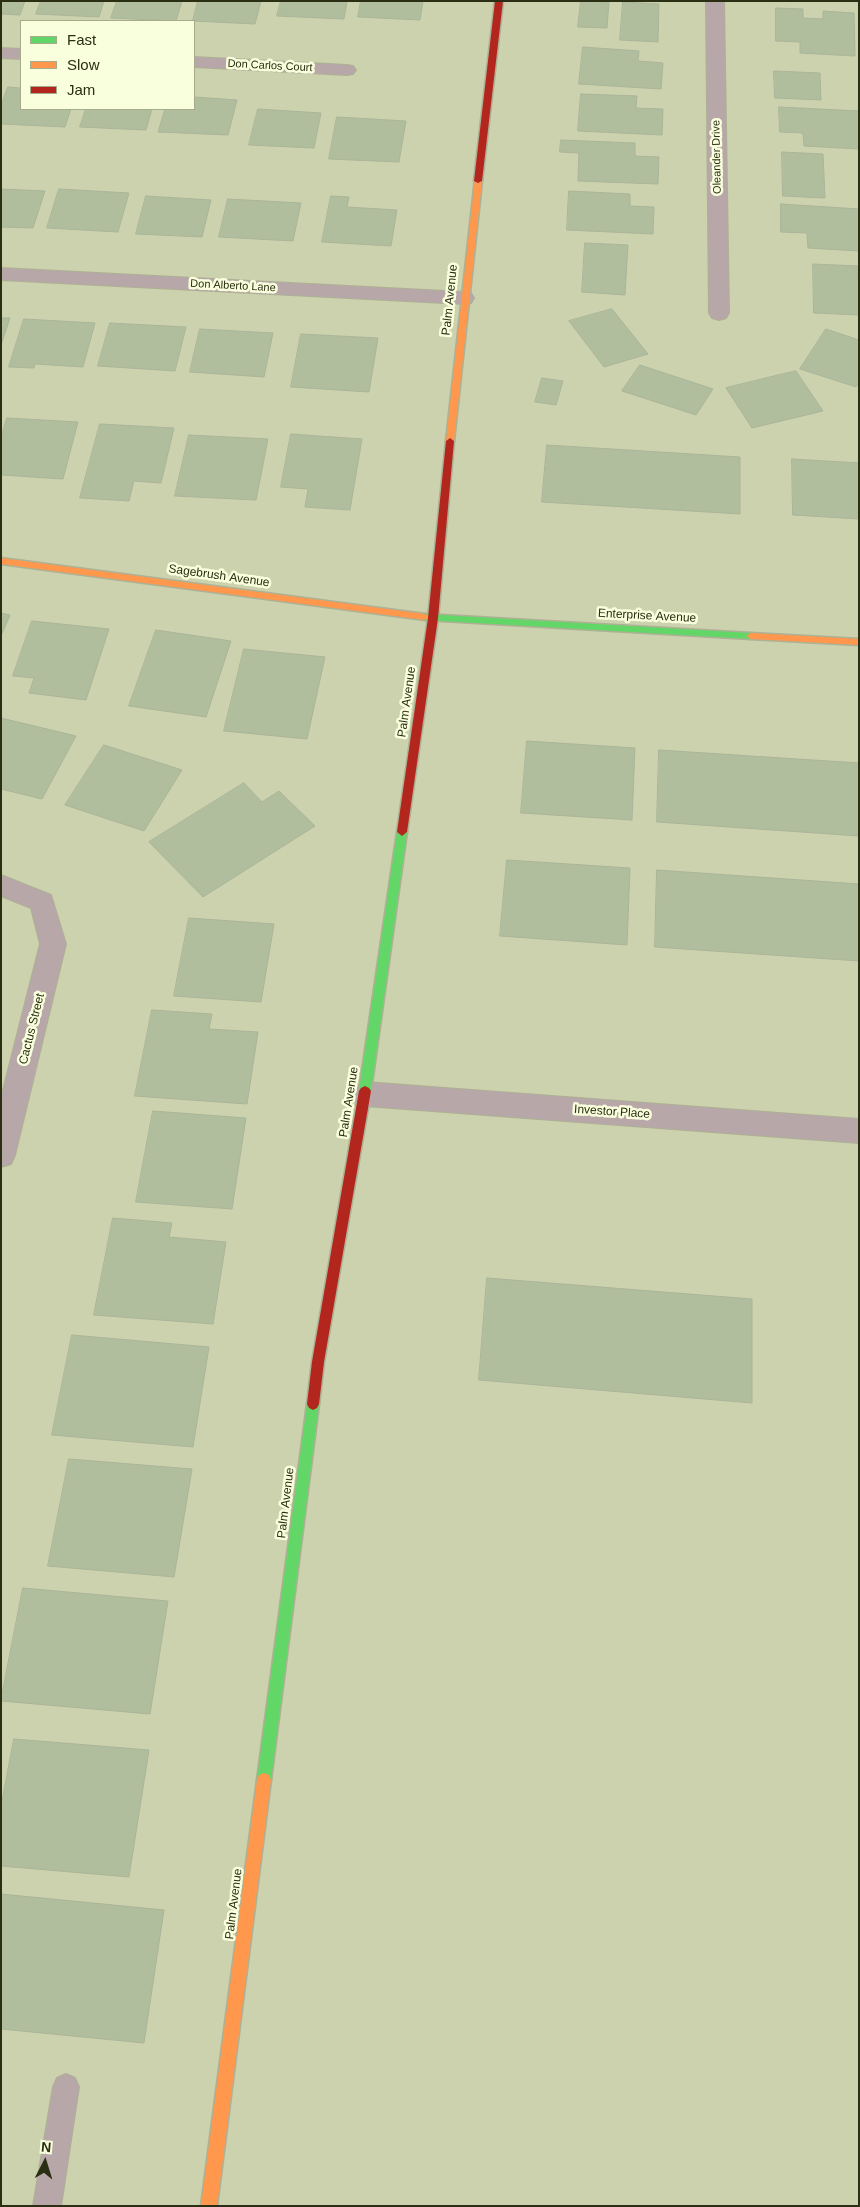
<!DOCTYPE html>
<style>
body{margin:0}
#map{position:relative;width:860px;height:2207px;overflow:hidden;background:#ccd2ad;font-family:Arial,sans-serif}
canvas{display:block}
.frame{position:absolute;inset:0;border:2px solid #2a2e13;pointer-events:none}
.legend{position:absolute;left:20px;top:20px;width:175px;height:90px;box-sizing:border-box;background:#f9ffdd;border:1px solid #a6ab8c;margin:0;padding:6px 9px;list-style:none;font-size:15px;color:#2a2e13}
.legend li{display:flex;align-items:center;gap:10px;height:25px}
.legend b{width:25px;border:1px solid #a6ab8c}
.north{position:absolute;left:20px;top:2137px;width:50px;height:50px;-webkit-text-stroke:4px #f9ffdd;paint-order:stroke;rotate:5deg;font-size:14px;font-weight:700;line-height:20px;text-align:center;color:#2a2e13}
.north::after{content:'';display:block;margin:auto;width:18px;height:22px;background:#2a2e13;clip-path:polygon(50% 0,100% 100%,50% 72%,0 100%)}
</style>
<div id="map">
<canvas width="860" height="2207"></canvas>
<div class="frame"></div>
<ul class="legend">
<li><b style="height:6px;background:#63d668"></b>Fast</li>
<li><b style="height:6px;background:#ff974d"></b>Slow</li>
<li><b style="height:6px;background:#b3261e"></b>Jam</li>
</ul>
<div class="north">N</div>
</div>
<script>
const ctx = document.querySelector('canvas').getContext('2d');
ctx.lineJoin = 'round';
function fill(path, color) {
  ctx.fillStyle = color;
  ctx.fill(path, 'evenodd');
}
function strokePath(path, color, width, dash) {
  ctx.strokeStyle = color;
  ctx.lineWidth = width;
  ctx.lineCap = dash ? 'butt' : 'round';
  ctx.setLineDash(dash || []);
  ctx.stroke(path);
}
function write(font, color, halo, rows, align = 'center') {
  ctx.font = font + ' Arial,sans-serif';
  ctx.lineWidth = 5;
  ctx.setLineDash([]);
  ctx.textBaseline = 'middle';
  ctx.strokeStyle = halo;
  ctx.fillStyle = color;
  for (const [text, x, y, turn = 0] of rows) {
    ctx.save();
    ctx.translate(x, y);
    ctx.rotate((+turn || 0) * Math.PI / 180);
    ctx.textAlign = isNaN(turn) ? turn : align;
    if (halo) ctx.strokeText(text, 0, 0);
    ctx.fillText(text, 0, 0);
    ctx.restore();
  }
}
const building = new Path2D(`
 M1,1h24l-5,14 -19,-1z
 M41,1h63l-5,16 -63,-3z
 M117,1h65l-6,20 -65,-3z
 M198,1h63l-6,23 -62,-3z
 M281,1h66l-3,18 -67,-3z
 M361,1h62l-3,19 -62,-3z
 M581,1l28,1 -2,26 -29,-1z
 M623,2l36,2 -1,38 -38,-2z
 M776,8l27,1v9l20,1v-8l31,2 1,43 -55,-3v-11l-24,-1z
 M583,47l56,4 -1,10 25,2 -2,26 -82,-5z
 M774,71l46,2 1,27 -46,-2z
 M8,87l13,1v21h50l-6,18 -64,-3v-18z
 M581,94l56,2 -1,12 27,1 -1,26 -84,-4z
 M194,97l43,3 -9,35 -70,-3 7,-23h29z
 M779,107l80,4v38l-55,-3 -1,-13 -23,-1z
 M86,109h66l-6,21 -66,-3z
 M258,109l63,4 -7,35 -65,-3z
 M337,117l69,4 -7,41 -70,-3z
 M561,140l74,3v13l24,1 -1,27 -80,-3 1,-28 -19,-1z
 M782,152l41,2 2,44 -42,-2z
 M1,189l44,2 -12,37 -32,-1z
 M59,189l70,4 -11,39 -71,-4z
 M569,191l61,3v12l24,1 -1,27 -86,-4z
 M146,196l65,4 -9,37 -66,-3z
 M331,196l18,1 -2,10 50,3 -6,36 -69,-4z
 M228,199l73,4 -8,38 -74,-4z
 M781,204l78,5v42l-51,-3 -1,-15 -26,-1z
 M585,243l43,2 -3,50 -43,-3z
 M813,264l45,2 1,49 -45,-2z
 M612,309l36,45 -44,13 -35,-46z
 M1,318h9l-9,27z
 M24,319l71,4 -12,44 -48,-3 -1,4 -25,-1z
 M110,323l76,4 -11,44 -77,-5z
 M200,329l73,4 -9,44 -74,-5z
 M826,329l33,11v42l-3,5 -56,-18z
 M301,334l77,4 -9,54 -78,-5z
 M640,365l73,24 -17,26 -74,-24z
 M796,371l27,40 -71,17 -26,-40z
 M542,378l21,3 -7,24 -21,-3z
 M7,418l71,4 -15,57 -62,-4v-37z
 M100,424l74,4 -13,55 -27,-2 -5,20 -49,-3z
 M291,434l71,5 -12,71 -45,-3 3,-18 -27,-2z
 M189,435l79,4 -12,61 -81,-4z
 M547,445l193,12v57l-198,-12z
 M792,459l67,4v56l-66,-4z
 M1,613l9,2 -9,21z
 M32,621l77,8 -23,71 -57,-7 5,-15 -21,-2z
 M156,630l75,11 -25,76 -77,-11z
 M244,649l81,8 -18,82 -83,-8z
 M1,718l75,18 -34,63 -41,-10z
 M527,741l108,7 -3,72 -111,-7z
 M104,745l78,25 -38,61 -79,-26z
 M659,750l200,13v73l-202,-14z
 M244,783l18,19 17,-11 36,35 -112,71 -54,-55z
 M507,860l123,8 -3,77 -127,-9z
 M657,870l202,14v77l-204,-14z
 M189,918l85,6 -13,78 -87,-6z
 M152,1010l60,4 -3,15 49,3 -11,72 -112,-8z
 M153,1111l93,7 -14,91 -96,-7z
 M113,1218l59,5 -3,14 57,5 -13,82 -119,-9z
 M487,1278l265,21v104l-273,-23z
 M72,1335l137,12 -16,100 -141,-12z
 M69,1459l123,10 -18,108 -126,-11z
 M23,1588l145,13 -18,113 -149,-13z
 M14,1739l135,11 -20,127 -128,-11v-59z
 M1,1894l163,16 -20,133 -143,-14z`);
const lane = new Path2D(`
 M66,2074l9,4 4,9 -18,119h-28l20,-119 4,-9z`);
const street = new Path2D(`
 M706,1h18l5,312 -3,5 -7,2 -7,-2 -3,-5z
 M1,48l20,1v10l-20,-1z
 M194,57l153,8 6,1 3,4 -3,4 -6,1 -153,-8z
 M1,268l463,24 7,1 3,5 -3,5 -7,1 -463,-24z
 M1,875l50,20 15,49 -51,211 -4,9 -10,3v-69l39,-154 -9,-36 -30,-12z
 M365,1082l494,37v24l-494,-37 -10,-4 -4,-8 4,-8z`);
const fast = new Path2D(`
 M425,614l326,19 5,3 -5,3 -326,-19 -5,-3z
 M402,828l5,4 -36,259 -2,3h-8l-2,-3 38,-259z
 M313,1398l4,2 2,4 -48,376 -2,5 -5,2 -5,-2 -2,-5 50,-376 2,-4z`);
const slow = new Path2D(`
 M475,179l7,2 -28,260 -4,3 -4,-3z
 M1,558l424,56 5,3 -5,3 -424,-56z
 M751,633l108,6v6l-108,-6 -5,-3z
 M264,1773l5,2 2,5 -54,426h-16l56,-426 2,-5z`);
const jam = new Path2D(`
 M495,1h8l-21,180 -4,2 -4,-2z
 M450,438l4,3 -16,177 -31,214 -5,4 -5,-4 31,-214 18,-177z
 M365,1086l4,2 2,3 -47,271 -5,42 -2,4 -4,2 -4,-2 -2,-4 5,-42 47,-271 2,-3z`);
const farStreetnames = [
 ["Don Carlos Court",270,66,3],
 ["Oleander Drive",717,157,-91],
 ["Don Alberto Lane",233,286,3]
];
const streetNames = [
 ["Palm Avenue",450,300,-84],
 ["Sagebrush Avenue",219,576,8],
 ["Enterprise Avenue",647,616,3],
 ["Palm Avenue",407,702,-82],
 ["Cactus Street",32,1029,-76],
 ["Palm Avenue",349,1102,-81],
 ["Investor Place",612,1112,4],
 ["Palm Avenue",286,1503,-83],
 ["Palm Avenue",234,1904,-83]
];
fill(building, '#b1be9e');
strokePath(building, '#aab499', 1);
strokePath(lane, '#adb195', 2);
strokePath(street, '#adb195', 2);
strokePath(fast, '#adb195', 3);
strokePath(slow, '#adb195', 3);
strokePath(jam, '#adb195', 3);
fill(lane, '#b8a7a8');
fill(street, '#b8a7a8');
fill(fast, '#63d668');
fill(slow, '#ff974d');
fill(jam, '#b3261e');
write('11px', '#2a2e13', '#f9ffdd', farStreetnames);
write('12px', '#2a2e13', '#f9ffdd', streetNames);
</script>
